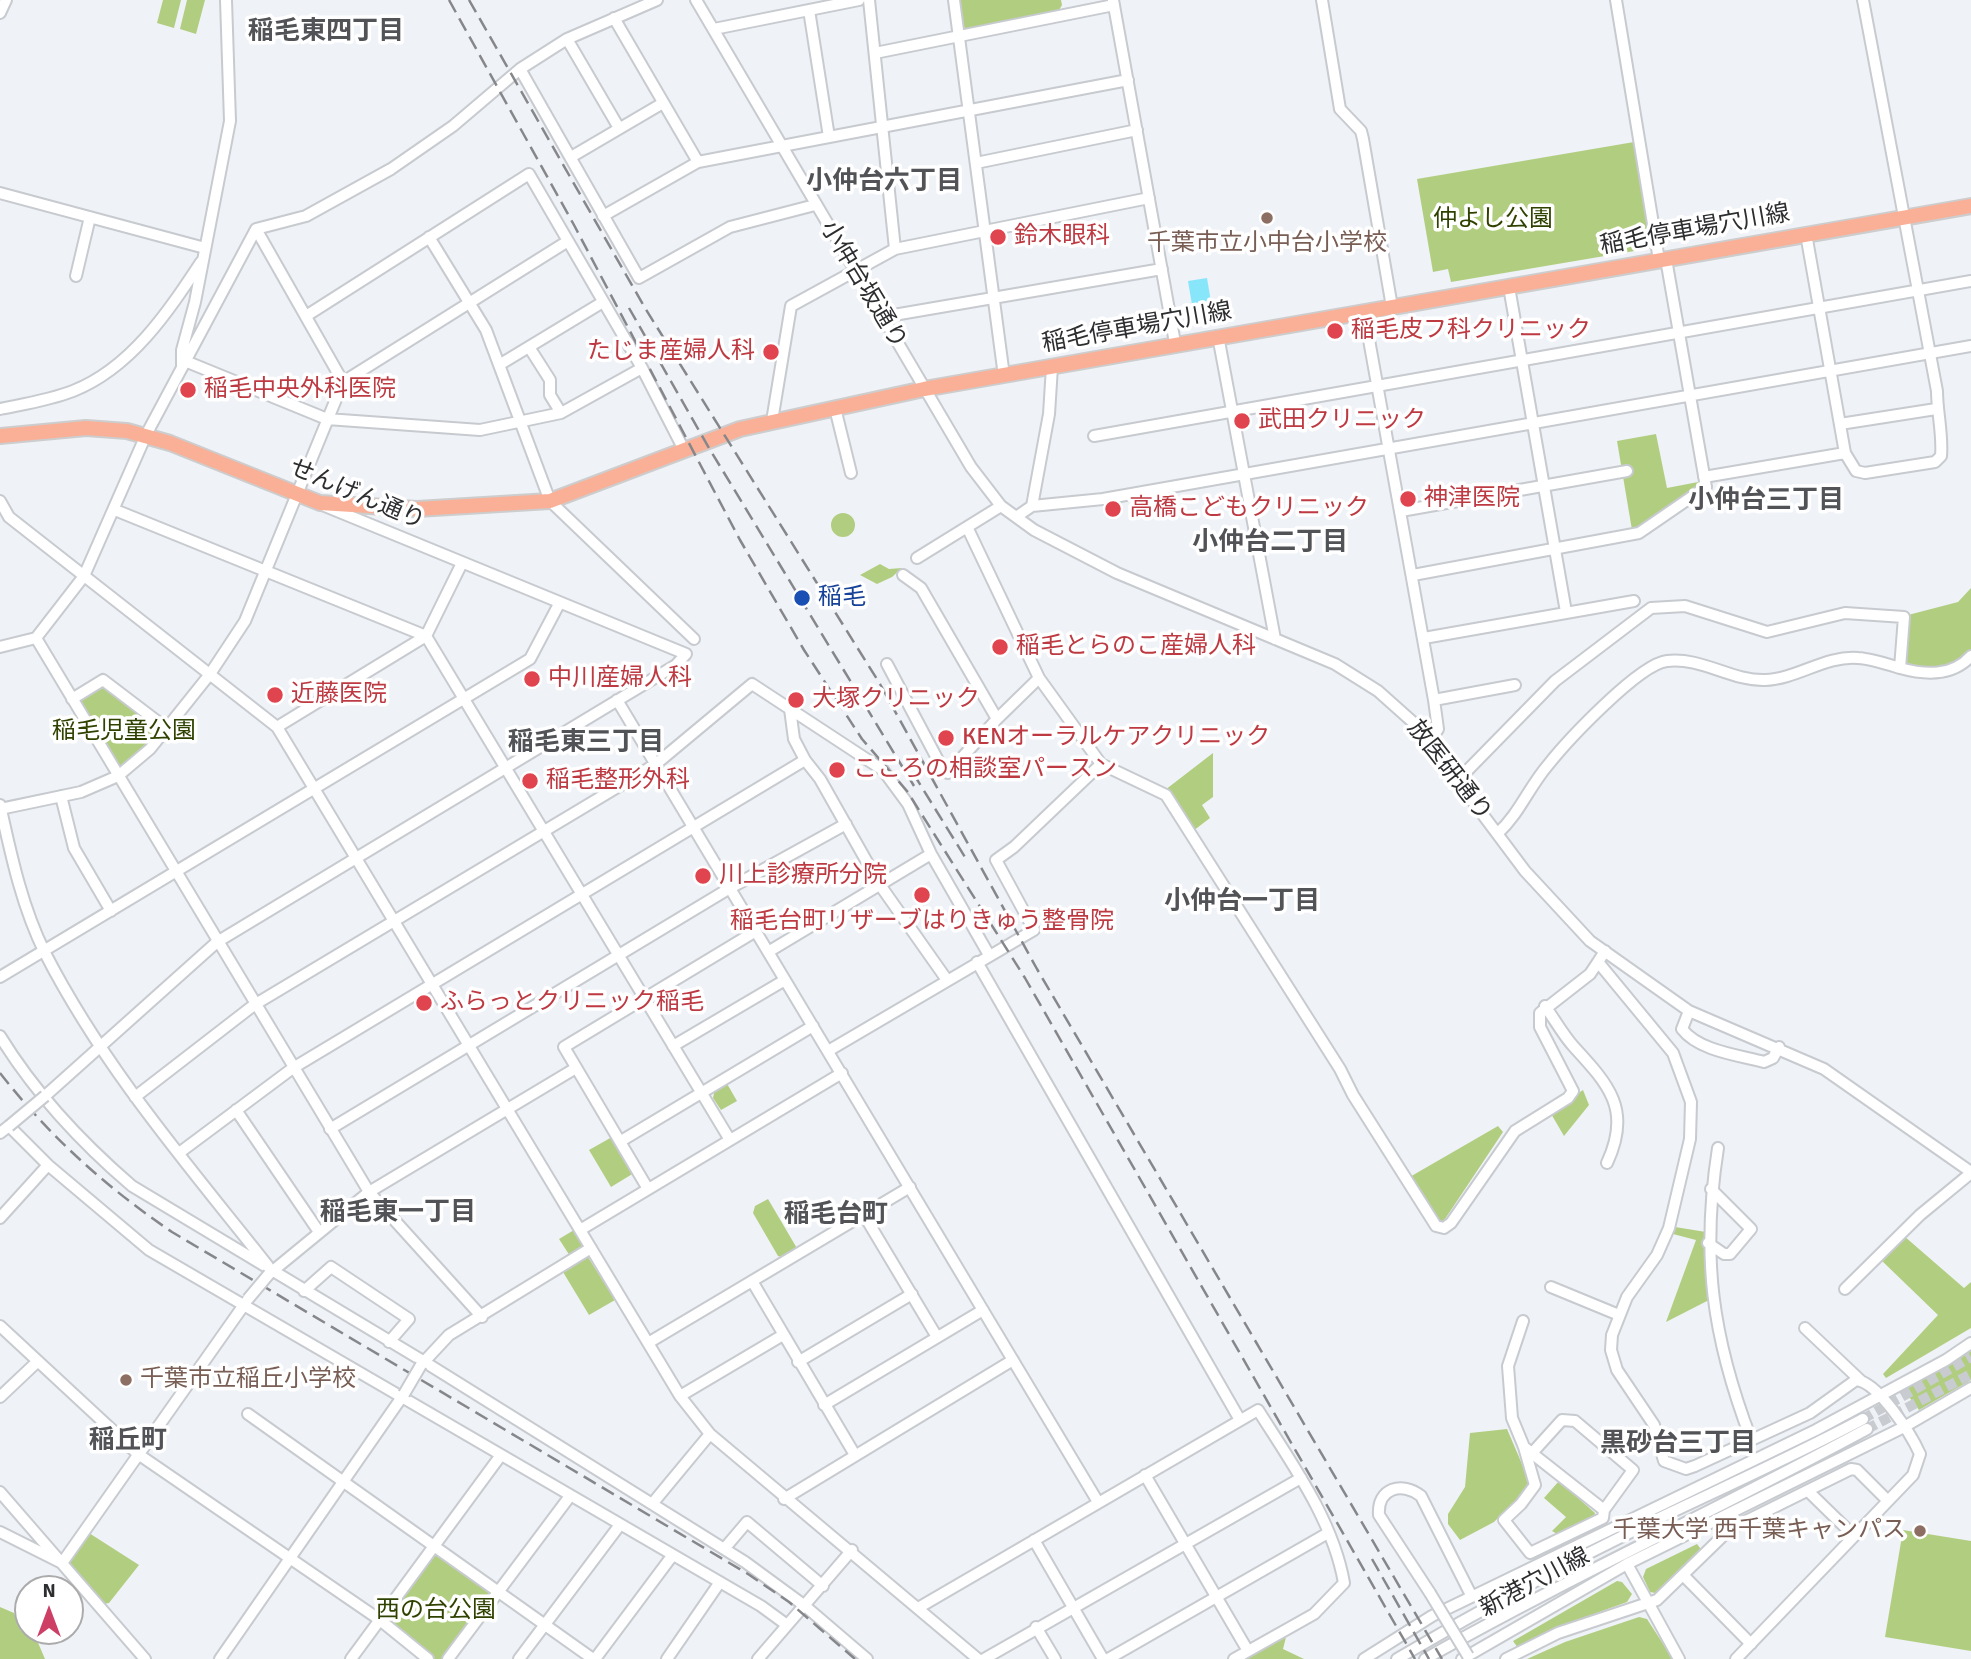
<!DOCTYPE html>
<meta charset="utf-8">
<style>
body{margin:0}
#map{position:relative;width:1971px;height:1659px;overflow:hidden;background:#eff2f7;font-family:Signika,sans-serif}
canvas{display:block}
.north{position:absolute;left:14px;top:1575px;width:70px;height:70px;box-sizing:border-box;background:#fff;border:2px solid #ababac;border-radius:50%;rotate:0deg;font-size:19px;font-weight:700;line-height:28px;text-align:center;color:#2d2e30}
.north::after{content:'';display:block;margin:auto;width:24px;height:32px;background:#ce3f66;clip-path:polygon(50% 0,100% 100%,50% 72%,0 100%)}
</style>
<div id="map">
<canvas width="1971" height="1659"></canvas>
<div class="north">N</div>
</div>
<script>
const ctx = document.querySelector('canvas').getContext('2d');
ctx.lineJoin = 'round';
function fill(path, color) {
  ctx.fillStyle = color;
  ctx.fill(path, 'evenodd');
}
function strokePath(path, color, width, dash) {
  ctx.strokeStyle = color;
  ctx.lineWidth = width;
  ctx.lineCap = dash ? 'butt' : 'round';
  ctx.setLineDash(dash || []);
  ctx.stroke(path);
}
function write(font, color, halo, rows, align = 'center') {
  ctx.font = font + ' Signika,"Noto Sans JP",sans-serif';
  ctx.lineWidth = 7;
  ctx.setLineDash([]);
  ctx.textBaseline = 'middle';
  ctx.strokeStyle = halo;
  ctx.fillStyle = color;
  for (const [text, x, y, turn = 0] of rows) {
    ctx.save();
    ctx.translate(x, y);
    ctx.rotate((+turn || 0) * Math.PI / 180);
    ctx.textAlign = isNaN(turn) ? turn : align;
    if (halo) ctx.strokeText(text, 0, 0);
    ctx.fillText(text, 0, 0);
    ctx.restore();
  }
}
const green = new Path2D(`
 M163,0h18l-7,28 -17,-5z
 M187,0h18l-9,34 -16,-5z
 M958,0h103l1,5 -4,7 -90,18 -7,-5z
 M1634,142l18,106 -201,34 -3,-13 -15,3 -16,-93z
 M1656,434l11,54 31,-6 -1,8 -65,40 -15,-89z
 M831 525a12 12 0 1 1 24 0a12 12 0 1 1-24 0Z
 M880,564l9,5 13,-1 -10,9 -15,7 -17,-9z
 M1971,588v65l-22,16 -47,-3 6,-51 50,-13z
 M101,686l58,40v6l-35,35 -7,1 -37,-63v-5z
 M1213,753v44l-11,8 8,13 -17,13 -28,-41z
 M726,1082l11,19 -16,9 -8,-12 2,-9z
 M1583,1090l6,15 -25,31 -14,-24z
 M1498,1126l5,6 -60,90 -8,-1 -27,-43z
 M612,1137l22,36 -23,14 -22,-37z
 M768,1199l30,51 -14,8 -6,-2 -25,-43 2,-7z
 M1675,1227l31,5 3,68 -43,22 30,-82 -23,-6z
 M574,1230l9,15 -1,3 -12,8 -11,-17z
 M1904,1236l60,52 7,-6v46l-85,50 -3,-4 55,-59 -58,-56z
 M588,1257l27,43 -26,15 -26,-43z
 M1971,1348v32l-52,30 -16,-21z
 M1507,1429l24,56 -37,37 -34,18 -12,-16v-10l17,-27 5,-54z
 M1559,1481l36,32 -1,5 -35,17 -7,-4 14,-14 -22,-19z
 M1903,1530l68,11v110l-86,-14z
 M89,1533l50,32 -30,38 -5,1 -34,-38 -1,-6z
 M1697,1544l6,8 -43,42 -10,-2 -7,-15 3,-8z
 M440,1554l49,34 2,7 -47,64h-10l-43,-39 -1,-6 44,-59z
 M1617,1581l5,1 10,12 -5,8 -69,25 -40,21 -5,-7z
 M0,1607l14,6 7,18h12l12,28h-45z
 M1639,1617l8,2 26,40h-146l38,-17z
 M1286,1637l-3,12 21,10h-60z`);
const water = new Path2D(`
 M1207,278l6,36 -19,3 -6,-36z`);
const minorTunnel = new Path2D(`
 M1863,1419l108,-62
 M1867,1429l104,-55`);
const minor = new Path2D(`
 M696,0l275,467 30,39 33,24 83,43 218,91 43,27 37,33 110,147 65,70 99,70 135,58 147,103
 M869,0l26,249
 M954,0l50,376
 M1113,0l62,343
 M1322,0l18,109 21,22 2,8 29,168
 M1616,0l43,260
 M809,10l20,127
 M0,13l6,-13
 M614,18l84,144
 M714,29l145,-29
 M567,39l52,89
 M875,53l239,-48
 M520,69l119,209 91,-51 85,-22
 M571,157l92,-54
 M976,163l161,-33
 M0,193l205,55
 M603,216l95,-54 430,-82
 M256,229l87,153
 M1806,234l39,219 11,18 9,2 70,-11 6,-6c2,-21 -4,-44 -4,-65l-74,-391
 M429,237l57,93 64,171 144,138
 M76,276l14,-59
 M1509,287l57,325
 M1364,312l70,388 4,29 -8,12
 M306,316l223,-142 113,194 41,80
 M882,317l280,-48
 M1218,336l57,303
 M529,347l21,33v15l11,18
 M185,361l142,58 153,11 81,-17 81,-45
 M499,365l104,-63
 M182,366v-16l13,-48 35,-181 -4,-121
 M835,408l16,65
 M0,409c24,-5 50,-9 73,-18 58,-23 95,-79 128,-129
 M772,421l19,-115 104,-57 254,-51
 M1840,424l96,-15
 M1094,436l877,-155
 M1704,477l141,-24
 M0,501l9,16 268,210 403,669 30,38 268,225
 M1032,506l17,-92 3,-47
 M115,510l311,126 304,504
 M1401,511l226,-40
 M1016,517l16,-11 71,-7 868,-153
 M917,558l84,-52
 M903,575l18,13 76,131 42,-41
 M1413,575l226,-42 67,-46 -40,-228
 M36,638l333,554 113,125
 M1424,638l210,-37
 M0,647l36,-9 48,-62 62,-141 110,-206 50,-13 85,-47 62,-43 67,-57 47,-30 90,-39
 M887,664l53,100 8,9 49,-54
 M1900,668c25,7 52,9 71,-12
 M72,699l31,-19 63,48
 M617,700l481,802
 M1434,700l81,-15
 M790,709l4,30 11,21 15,19 60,106 67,95
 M277,727l149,-91 36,-73
 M1101,764l65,31 174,274 13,26 83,131 8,2 7,-5 64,-92 53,-33 5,-7 -33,-64v-14l50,-39 8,-12
 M1458,780l97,-99 96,-73 34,-2 82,26 78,-19 59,4 -4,51c-13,-4 -28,-9 -42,-10 -32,-3 -61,21 -93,22 -34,1 -63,-23 -98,-19 -28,3 -100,80 -119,104 -19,22 -29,49 -50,68
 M61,796l13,52 37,63
 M0,805c11,50 22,102 45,148 59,115 143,212 223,313
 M0,809l81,-17 37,-16 32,-27 60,-75 35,-53 98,-239 225,-141
 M1605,951l-7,11 75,91 18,49 -1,37 -21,89 -12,27 -30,42 -15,38 -1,15 6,20 37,55 10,36 22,8 9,-3 115,-53 46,-33c22,2 55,54 64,74l-7,21 -177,184
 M768,952l163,-98
 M977,962l263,458
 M0,977l530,-318 29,-55
 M1545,1006c10,14 18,29 29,41 35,38 58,63 33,116
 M1689,1011l-7,18c17,22 56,26 82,33l9,-4 6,-11
 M0,1036c35,57 82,107 132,150l291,175 322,201 60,44 62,53
 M673,1046l112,-66
 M828,1051l206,-121 -38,-70 18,-13 87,-83 -62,-86 -71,-149
 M45,1096l172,-154 459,-277 10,-11 -361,-148
 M135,1097l119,-92 402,-241 96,-80 131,86 25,34 23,50 58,101
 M236,1110l83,122
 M330,1129l400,-241 116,-64
 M0,1133l9,-7 39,39 101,85 612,356 26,19
 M621,1141l192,-115
 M1718,1148c-17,108 -6,189 33,291
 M179,1153l114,-85 512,-308
 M648,1189l-84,-142 192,-116
 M864,1215l73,122
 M0,1218l48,-53
 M580,1230l262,-157
 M1708,1243l16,11h6l21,-25 -40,-40
 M269,1274l100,-82 207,-124
 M752,1281l103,174
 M1551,1287l68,28
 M1845,1289l75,-74 51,-42
 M304,1291l27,-24 78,52 -20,23
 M1523,1321l-15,45 4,52 12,29 80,63 29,-40 -58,-49 -13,-1 -29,32
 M0,1326l138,128 242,166 48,39
 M1805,1328l56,53
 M648,1343l262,-156
 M798,1362l114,-68
 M421,1365l28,-30 142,-87
 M680,1396l103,-61
 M0,1397l38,-36
 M824,1405l159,-95
 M248,1414l345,245
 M1524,1447l11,38 -14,19 -17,16 26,33 73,-35 1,-8
 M1145,1475l103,176
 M1808,1491l46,45
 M0,1492l145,167
 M784,1499l229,-139
 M652,1504l58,-70
 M0,1532l62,31 184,-261
 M1034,1540l69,119
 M724,1549l23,-27 76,64
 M1627,1564l52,95
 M1683,1575l68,69
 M1430,1593l-51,-78c-2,-27 23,-34 42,-19l50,99
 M918,1608l340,-198c34,54 75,110 86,173l-30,31 -80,45
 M1036,1627l19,32
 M220,1659l184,-265
 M351,1659l150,-204
 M448,1659l122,-163
 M519,1659l100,-133
 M595,1659l77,-103
 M667,1659l53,-77
 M758,1659l94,-109
 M984,1659l317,-181
 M1108,1659l220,-126
 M1364,1659l68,-43 384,-186 130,-70 25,-17
 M1397,1659c83,-49 168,-95 254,-137 71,-34 143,-66 212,-103
 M1425,1659c145,-82 296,-151 442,-230
 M1462,1659l165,-95 277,-137 67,-39
 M1506,1659l52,-26 99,-33 73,-71 121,-60 6,1 31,31`);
const major = new Path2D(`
 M0,436l86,-8 41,3 43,12 150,60 97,6 133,-8 190,-72 184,-40 1047,-183`);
const rail = new Path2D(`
 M449,0l125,225 166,315 64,110 58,89 45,52 118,187 390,681
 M469,0l176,308 235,376 157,285 405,690
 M629,308l80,140 205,338
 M913,773l55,89
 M0,1073c50,64 106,114 172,159l576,342 41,28 66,57
 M1372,1559l57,100`);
const minorBridge = new Path2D(`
 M9,1126l36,-30
 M248,1299l21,-25
 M404,1394l17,-29
 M1430,1593l38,63`);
const markers = [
 [1267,218,7,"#8d6e63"],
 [998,237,9,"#e0444e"],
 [1335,331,9,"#e0444e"],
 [771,352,9,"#e0444e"],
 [188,390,9,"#e0444e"],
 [1242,421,9,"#e0444e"],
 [1408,499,9,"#e0444e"],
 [1113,509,9,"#e0444e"],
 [802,598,9,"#1a4fb4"],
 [1000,647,9,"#e0444e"],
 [532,679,9,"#e0444e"],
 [275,695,9,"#e0444e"],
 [796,700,9,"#e0444e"],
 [946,738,9,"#e0444e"],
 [837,770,9,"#e0444e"],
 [530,781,9,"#e0444e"],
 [703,876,9,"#e0444e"],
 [922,895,9,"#e0444e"],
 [424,1003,9,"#e0444e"],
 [126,1380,7,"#8d6e63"],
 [1920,1531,7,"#8d6e63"]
];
const parkNames = [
 ["仲よし公園",1493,220],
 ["稲毛児童公園",124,732],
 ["西の台公園",436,1611]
];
const streetNames = [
 ["稲毛停車場穴川線",1695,230,-10],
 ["小仲台坂通り",863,285,59],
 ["稲毛停車場穴川線",1137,328,-10],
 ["せんげん通り",357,495,23],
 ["放医研通り",1449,771,52],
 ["新港穴川線",1535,1583,-28]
];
const healthNames = [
 ["鈴木眼科",1014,237],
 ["稲毛皮フ科クリニック",1351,331],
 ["たじま産婦人科",755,352,"right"],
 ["稲毛中央外科医院",204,390],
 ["武田クリニック",1258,421],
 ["神津医院",1424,499],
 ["高橋こどもクリニック",1129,509],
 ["稲毛とらのこ産婦人科",1016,647],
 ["中川産婦人科",548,679],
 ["近藤医院",291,695],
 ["大塚クリニック",812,700],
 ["KENオーラルケアクリニック",962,738],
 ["こころの相談室パースン",853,770],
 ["稲毛整形外科",546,781],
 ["川上診療所分院",719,876],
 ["稲毛台町リザーブはりきゅう整骨院",922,922,"center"],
 ["ふらっとクリニック稲毛",440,1003]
];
const educationNames = [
 ["千葉市立小中台小学校",1267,244],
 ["千葉市立稲丘小学校",140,1380,"left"],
 ["千葉大学 西千葉キャンパス",1906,1531,"right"]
];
const transitNames = [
 ["稲毛",818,598]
];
const neighbourhoodNames = [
 ["稲毛東四丁目",326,32],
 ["小仲台六丁目",884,182],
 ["小仲台三丁目",1766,501],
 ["小仲台二丁目",1270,543],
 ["稲毛東三丁目",586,743],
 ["小仲台一丁目",1242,902],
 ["稲毛東一丁目",398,1213],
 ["稲毛台町",836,1215],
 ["稲丘町",128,1441],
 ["黒砂台三丁目",1678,1444]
];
fill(green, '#b1ce80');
fill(water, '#88e6fb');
strokePath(minorTunnel, '#c8cbcf', 10, [10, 5]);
strokePath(minor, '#c7cacf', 14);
strokePath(major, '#cdcdcd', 18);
strokePath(minor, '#fff', 10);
strokePath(major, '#faaf97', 14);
strokePath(rail, '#86878b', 2.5, [14, 7]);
strokePath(minorBridge, '#c7cacf', 14, []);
strokePath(minorBridge, '#fff', 10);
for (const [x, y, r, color] of markers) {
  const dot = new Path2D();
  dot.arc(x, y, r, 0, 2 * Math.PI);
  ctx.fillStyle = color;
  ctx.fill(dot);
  strokePath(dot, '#fff', 2.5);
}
write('24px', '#304200', '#fff', parkNames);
write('24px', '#2d2e30', '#fff', streetNames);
write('24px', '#be3a42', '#fff', healthNames, 'left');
write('24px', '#785e54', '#fff', educationNames);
write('24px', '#164399', '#fff', transitNames, 'left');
write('bold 26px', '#515357', '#fff', neighbourhoodNames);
</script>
